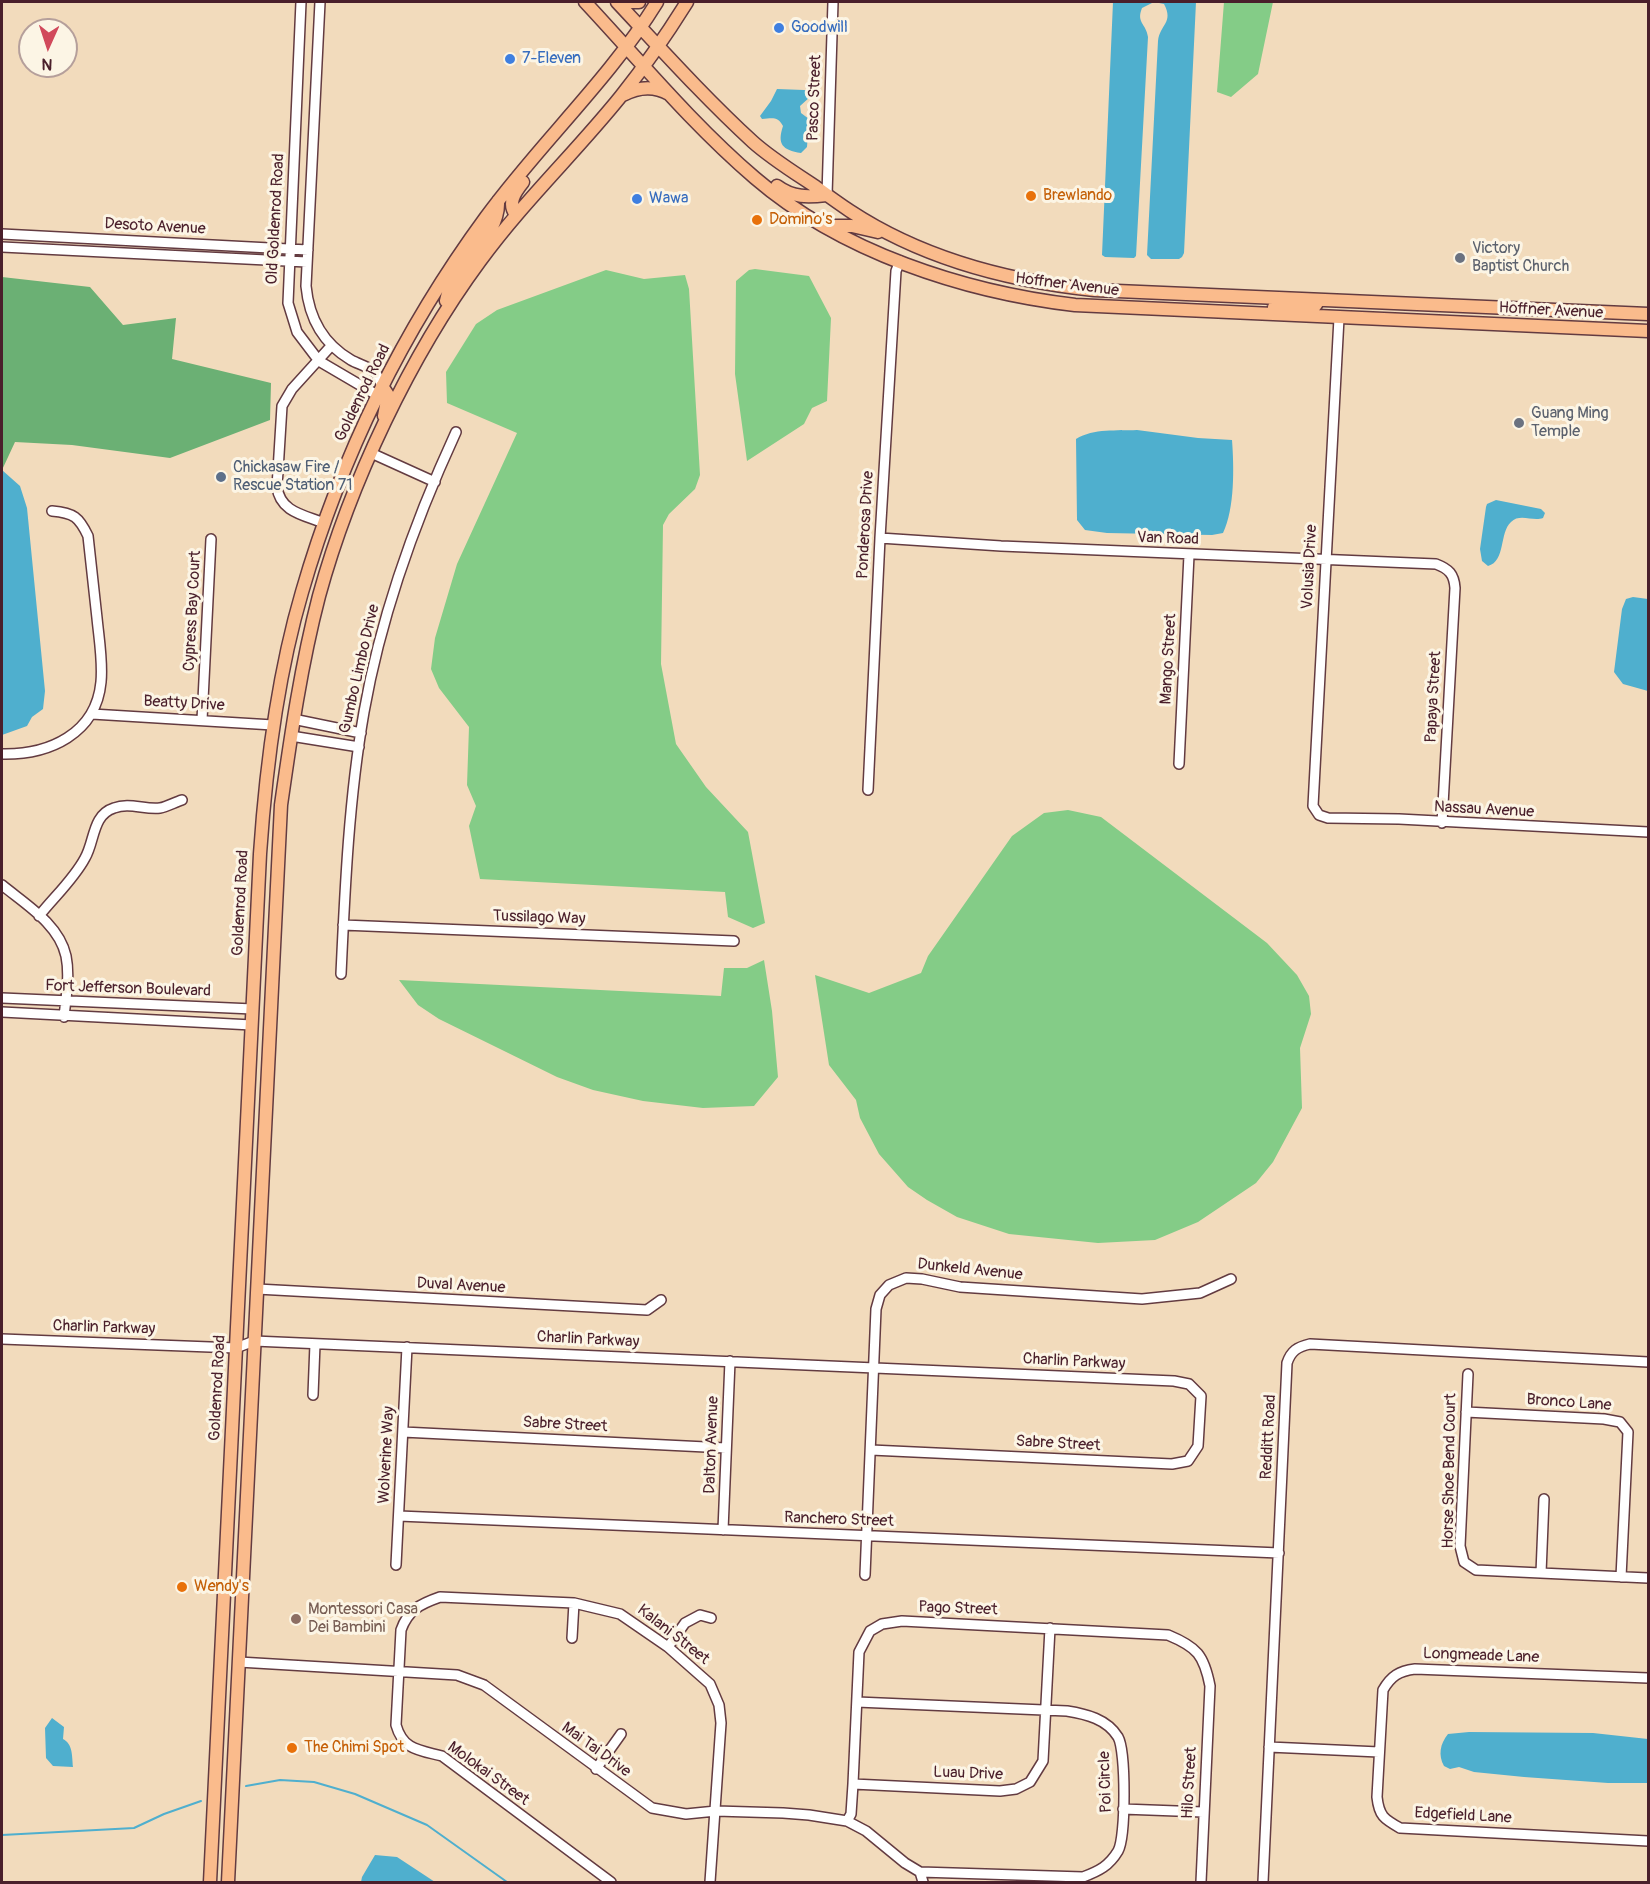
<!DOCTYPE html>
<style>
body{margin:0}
#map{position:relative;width:1650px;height:1884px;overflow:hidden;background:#f2dbbc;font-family:Pangolin,sans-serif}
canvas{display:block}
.frame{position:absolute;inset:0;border:3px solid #4a1f2b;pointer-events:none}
.north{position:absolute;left:18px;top:18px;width:60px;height:60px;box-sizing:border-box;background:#fcf5e5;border:2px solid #b59f9b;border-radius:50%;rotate:183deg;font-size:16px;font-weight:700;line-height:24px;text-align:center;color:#4a1f2b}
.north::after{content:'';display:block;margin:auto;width:21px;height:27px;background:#d1495b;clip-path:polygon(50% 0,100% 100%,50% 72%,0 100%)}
</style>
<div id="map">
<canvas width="1650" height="1884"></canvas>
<div class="frame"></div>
<div class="north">N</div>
</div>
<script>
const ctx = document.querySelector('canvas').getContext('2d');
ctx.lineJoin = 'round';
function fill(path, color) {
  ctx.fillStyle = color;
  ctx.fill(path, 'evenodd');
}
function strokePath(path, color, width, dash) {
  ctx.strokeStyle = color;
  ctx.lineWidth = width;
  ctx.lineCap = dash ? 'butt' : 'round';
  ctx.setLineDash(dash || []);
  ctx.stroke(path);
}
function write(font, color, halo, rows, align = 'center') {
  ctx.font = font + ' Pangolin,sans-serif';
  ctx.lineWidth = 6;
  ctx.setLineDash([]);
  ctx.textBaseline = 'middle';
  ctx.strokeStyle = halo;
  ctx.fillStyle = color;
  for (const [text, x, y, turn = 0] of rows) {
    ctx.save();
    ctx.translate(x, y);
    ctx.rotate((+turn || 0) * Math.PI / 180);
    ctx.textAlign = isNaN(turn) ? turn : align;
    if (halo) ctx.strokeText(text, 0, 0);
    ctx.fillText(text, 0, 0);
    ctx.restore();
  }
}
const green = new Path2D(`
 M1224,2h49l-15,72 -27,23 -14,-5z
 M755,269l54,7 22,42 -4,83 -15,7 -8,16 -57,37 -12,-87 1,-93 13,-11z
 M606,270l38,9 41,-4 4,14 11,186 -5,14 -26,25 -6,11 -2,139 15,80 30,43 42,45 17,91 -12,5 -25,-11 -3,-25 -245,-13 -11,-53 7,-20 -9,-21 2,-58 -30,-39 -8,-19 4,-31 22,-74 60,-131 -70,-30 -1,-31 30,-48 21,-14z
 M1068,810l33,7 166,126 30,32 12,21 2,18 -11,34 2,60 -29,54 -17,21 -58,39 -43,18 -57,3 -89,-9 -52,-17 -30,-17 -19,-13 -29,-33 -19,-36 -4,-18 -27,-35 -14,-90 54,18 52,-20 7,-17 84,-120 32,-23z
 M764,960l8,51 6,66 -24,29 -51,2 -60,-7 -50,-11 -36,-13 -118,-58 -21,-14 -19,-25 322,16 3,-28h23z`);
const forest = new Path2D(`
 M2,277l88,10 33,38 53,-7 -4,41 99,24 -1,37 -100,38 -98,-13 -57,-3 -13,28z`);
const water = new Path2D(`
 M1113,2h83l-12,251 -2,4 -3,2h-28l-4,-4 11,-214c2,-17 16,-18 6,-37l-10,-2 -12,6c-6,15 4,15 6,29l-12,219 -2,2 -29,-1 -3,-2z
 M777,89l27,1 5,1 2,3 -1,3 -10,9 1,7 8,6 -2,28 -6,6c-19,-3 -24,-9 -18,-27 -5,-10 -11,-8 -21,-7l-2,-3 11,-15z
 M1137,430l61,8 34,2c2,27 3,68 -9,93l-11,2 -105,-2 -22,-3 -8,-10 -1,-81c18,-11 41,-8 61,-9z
 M2,470l18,16 7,22 18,183 -2,18 -11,8 -5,9 -25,9z
 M1496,500l45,9 4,4 -2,5c-10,4 -23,-5 -32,4 -12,11 -5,39 -23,44l-6,-5 -2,-12 6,-42 1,-3z
 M1633,597l15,2v92l-25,-7 -9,-12 8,-63 4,-10z
 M52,1718l12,9 -1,12c10,5 9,17 10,28l-20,-1 -7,-8 -1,-30z
 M1469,1732l124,1 55,6v44h-40l-84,-6 -50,-5 -15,-5 -9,2 -6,-3c-6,-11 -4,-22 4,-32z
 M375,1855l22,2 38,25h-74l1,-5z`);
const stream = new Path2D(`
 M246,1786l34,-6 34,2 41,12 72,31 80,57
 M2,1835l132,-7 30,-14 37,-13`);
const minor = new Path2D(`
 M301,2l-13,301 9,29 22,29 58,34
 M320,2l-14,284c3,32 16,57 45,74 7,4 19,7 25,13 2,3 4,9 6,13
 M827,195l6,-193
 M2,234l306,16
 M2,247l305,15
 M1339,318l-26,488 6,9 9,3 71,1 249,13
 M371,453l64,29
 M324,523c-20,-8 -44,-11 -47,-36l5,-81 10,-17 39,-43
 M880,538l121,8 435,18c13,5 18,10 19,24l-13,235
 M92,714l181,11
 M293,719l68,14
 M202,720l9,-181
 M291,736l68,11
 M2,754c47,1 94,-20 99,-72 2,-21 -2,-43 -4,-64 -3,-27 -6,-54 -9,-82 -9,-19 -14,-23 -36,-25
 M1179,764l10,-209
 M868,790l12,-252 16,-267 4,-10
 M2,885c23,19 57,39 64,71 4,20 0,41 -2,61
 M39,916c15,-19 35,-37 46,-58 10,-17 7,-43 29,-50 15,-6 31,2 46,0 7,-1 15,-6 22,-8
 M343,925l391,16
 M341,974c4,-88 8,-176 23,-262 17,-97 51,-191 92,-280
 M2,998l251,11
 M2,1012l250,13
 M257,1289l390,21 14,-10
 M2,1339l234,9 18,-7 920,40 15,3 12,12 -3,50 -10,15 -16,3 -301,-14
 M1468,1374l-8,172 4,16 12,8 172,8
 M313,1395l2,-51
 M1466,1412l138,7 16,3 8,10 -7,145
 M403,1432l323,16
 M399,1516l880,37
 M723,1530l7,-169
 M396,1565l11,-218
 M1541,1573l3,-74
 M865,1575l11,-266 4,-14 9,-10 17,-7 16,1 38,8 182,12 58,-6 31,-14
 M572,1638l2,-35
 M668,1647l17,-24 15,-8 11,3
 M239,1662l218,13 27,10 168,123 34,6 30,-3 67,2 26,2 38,6 19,10 39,32 15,9 3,10
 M1648,1678l-233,-9c-16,2 -24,7 -32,21l-6,107c2,19 7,22 23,31l248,13
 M857,1702l210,9c19,3 40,8 51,26 8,14 8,100 0,114 -9,15 -19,20 -35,26l-163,-5
 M1269,1747l110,5
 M596,1769l25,-35
 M853,1784l147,7 16,-2 14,-7 13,-21 7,-133
 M1123,1809l80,3
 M847,1821l4,-7 2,-30 6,-132 11,-21 12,-7 20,-3 266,14c29,12 36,20 42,51l-9,196
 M611,1882l-169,-126c-23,-6 -39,-6 -46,-31l5,-95c7,-20 19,-26 39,-33l134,6 46,11 48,33 42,37 9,21 2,18 -11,159
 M1263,1882l24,-519c4,-12 10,-16 23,-19l338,18`);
const major = new Path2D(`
 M585,2c55,59 108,123 170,176 86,74 209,114 320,127l573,26
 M617,2c44,47 88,96 136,140 19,17 42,31 63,45 11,8 22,16 34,24 73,48 158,70 244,79l554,24
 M630,2h9
 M623,95c15,-8 30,-10 46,-1
 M777,186c16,12 31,11 50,9
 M516,215c-9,-12 -1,-23 7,-33
 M827,226h25l26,6
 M446,301c7,-36 54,-62 52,-100
 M1274,307l34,1 7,-2 4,-6
 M382,386l6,9 -4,21
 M210,1882l50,-1028c6,-88 17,-177 42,-262 39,-135 101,-262 184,-375 54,-74 123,-137 171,-215
 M228,1882l53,-1077c10,-70 20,-140 38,-209 31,-113 91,-240 161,-335 43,-59 96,-109 141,-165 24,-30 46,-62 66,-94`);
const markers = [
 [779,28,6,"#3f7fe0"],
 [510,59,6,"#3f7fe0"],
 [1031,196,6,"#e8710a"],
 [637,199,6,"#3f7fe0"],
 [757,220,6,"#e8710a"],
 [1460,258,6,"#6b7280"],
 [1519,423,6,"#6b7280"],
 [221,477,6,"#5c6f8a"],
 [182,1587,6,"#e8710a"],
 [296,1619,6,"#8d6e63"],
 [292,1748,6,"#e8710a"]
];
const shopNames = [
 ["Goodwill",791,28],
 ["7-Eleven",522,59],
 ["Wawa",649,199]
];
const streetNames = [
 ["Pasco Street",815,98,-88],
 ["Old Goldenrod Road",276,219,-87],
 ["Desoto Avenue",155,227,3],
 ["Hoffner Avenue",1067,285,7],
 ["Hoffner Avenue",1551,311,3],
 ["Goldenrod Road",363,393,-64],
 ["Ponderosa Drive",866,525,-87],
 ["Van Road",1168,539,2],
 ["Volusia Drive",1310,567,-87],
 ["Cypress Bay Court",193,611,-87],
 ["Mango Street",1169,659,-87],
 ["Gumbo Limbo Drive",360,669,-77],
 ["Papaya Street",1434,697,-87],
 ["Beatty Drive",184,704,3],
 ["Nassau Avenue",1484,810,3],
 ["Goldenrod Road",241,903,-87],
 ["Tussilago Way",539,918,2],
 ["Fort Jefferson Boulevard",128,989,2],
 ["Dunkeld Avenue",970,1270,6],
 ["Duval Avenue",461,1286,3],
 ["Charlin Parkway",104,1328,2],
 ["Charlin Parkway",588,1340,3],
 ["Charlin Parkway",1074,1362,3],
 ["Goldenrod Road",218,1388,-87],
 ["Bronco Lane",1569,1403,4],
 ["Sabre Street",565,1425,3],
 ["Redditt Road",1269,1437,-87],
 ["Sabre Street",1058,1444,3],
 ["Dalton Avenue",712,1445,-88],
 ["Wolverine Way",387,1455,-87],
 ["Horse Shoe Bend Court",1450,1471,-89],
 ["Ranchero Street",839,1520,2],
 ["Pago Street",958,1609,2],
 ["Kalani Street",673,1635,38],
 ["Longmeade Lane",1481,1656,2],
 ["Mai Tai Drive",596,1750,36],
 ["Molokai Street",488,1774,36],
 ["Luau Drive",968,1774,2],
 ["Poi Circle",1106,1782,-92],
 ["Hilo Street",1190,1783,-87],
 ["Edgefield Lane",1463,1816,3]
];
const foodNames = [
 ["Brewlando",1043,196],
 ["Domino's",769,220],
 ["Wendy's",194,1587],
 ["The Chimi Spot",304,1748]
];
const worshipNames = [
 ["Victory",1472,249],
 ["Baptist Church",1472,267],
 ["Guang Ming",1531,414],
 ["Temple",1531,432]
];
const serviceNames = [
 ["Chickasaw Fire /",233,468],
 ["Rescue Station 71",233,486]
];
const educationNames = [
 ["Montessori Casa",308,1610],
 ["Dei Bambini",308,1628]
];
fill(green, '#84cc87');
fill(forest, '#6bb074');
fill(water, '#4fafce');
strokePath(stream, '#4fafce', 2);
strokePath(minor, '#633b41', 12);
strokePath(major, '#633b41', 15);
strokePath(minor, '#fff', 9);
strokePath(major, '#fabb8c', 12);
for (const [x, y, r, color] of markers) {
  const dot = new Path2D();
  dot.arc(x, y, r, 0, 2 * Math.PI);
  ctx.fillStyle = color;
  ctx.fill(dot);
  strokePath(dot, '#fcf5e5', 2);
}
write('16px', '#366cbe', '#fcf5e5', shopNames, 'left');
write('16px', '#4a1f2b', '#fcf5e5', streetNames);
write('16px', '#c56008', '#fcf5e5', foodNames, 'left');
write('16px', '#5b616d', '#fcf5e5', worshipNames, 'left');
write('16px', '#4e5e75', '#fcf5e5', serviceNames, 'left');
write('16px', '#785e54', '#fcf5e5', educationNames, 'left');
</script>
